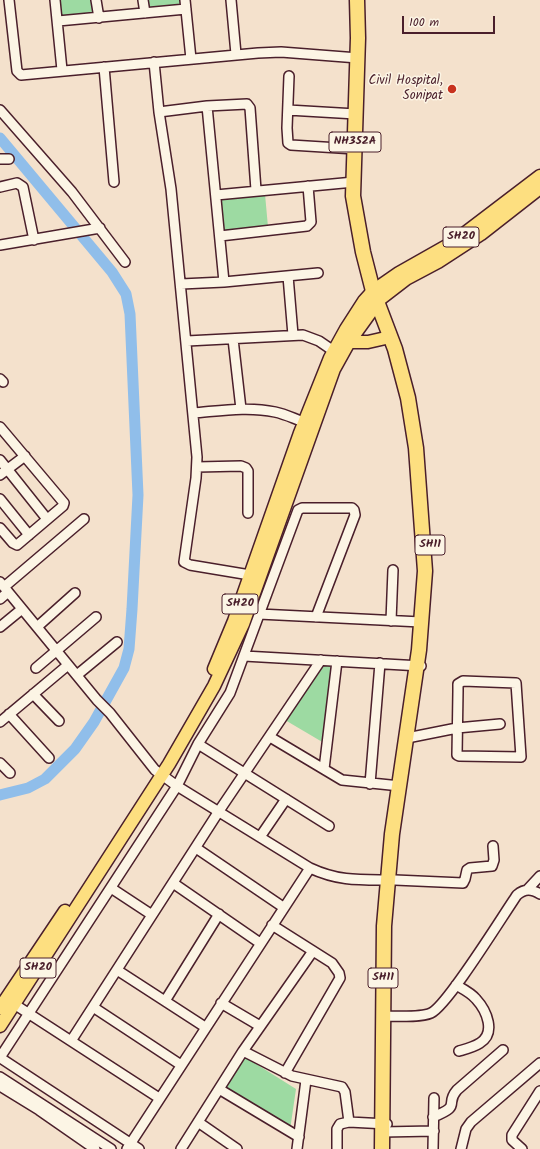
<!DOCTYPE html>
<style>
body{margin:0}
#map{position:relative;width:540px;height:1149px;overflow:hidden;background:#f4e1cc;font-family:Kalam,sans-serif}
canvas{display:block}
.scale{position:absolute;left:402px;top:16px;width:93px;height:18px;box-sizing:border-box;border:2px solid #4a1f2b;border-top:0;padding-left:5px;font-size:12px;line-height:14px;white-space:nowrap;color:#4a1f2b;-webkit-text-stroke:3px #fcf5e5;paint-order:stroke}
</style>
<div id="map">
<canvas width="540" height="1149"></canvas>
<div class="scale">100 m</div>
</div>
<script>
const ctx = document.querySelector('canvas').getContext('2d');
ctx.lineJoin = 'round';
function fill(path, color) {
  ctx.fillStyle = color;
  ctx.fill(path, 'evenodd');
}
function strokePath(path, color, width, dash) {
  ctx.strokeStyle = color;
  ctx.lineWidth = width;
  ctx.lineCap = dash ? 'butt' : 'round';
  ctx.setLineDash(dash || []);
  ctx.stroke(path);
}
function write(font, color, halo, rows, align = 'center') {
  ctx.font = font + ' Kalam,sans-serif';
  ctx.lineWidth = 3;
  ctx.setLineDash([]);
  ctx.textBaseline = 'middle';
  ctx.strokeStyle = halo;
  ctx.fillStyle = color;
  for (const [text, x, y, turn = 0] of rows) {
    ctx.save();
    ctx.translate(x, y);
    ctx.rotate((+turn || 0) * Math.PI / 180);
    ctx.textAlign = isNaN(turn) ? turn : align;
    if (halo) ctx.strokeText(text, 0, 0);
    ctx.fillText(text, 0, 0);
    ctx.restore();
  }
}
const green = new Path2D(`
 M58,0h33l3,14 -34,4z
 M148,0h32v5l-30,4z
 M265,194l3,33 -45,4 -3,-32z
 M323,663l11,3 -10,77 -39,-23z
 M245,1057l51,32 -6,41 -65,-41z`);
const river = new Path2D(`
 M0,138l112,134 14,22 4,20 8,181 -6,114 -3,40 -5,19 -30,54 -19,27 -30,30 -17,9 -28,7`);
const minor = new Path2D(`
 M9,0l8,71 4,4 237,-22 23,-1 77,6
 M55,0l7,70
 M96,0l3,18
 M143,0l2,13
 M185,0l6,59
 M231,0l5,54
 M58,21l128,-12
 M154,62l5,50 12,77 26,268 -1,21 -12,84 6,3 66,11
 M104,67l10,115
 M289,76l-2,52 1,15 3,2 64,4
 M207,106l17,176
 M0,110l72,82 53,70
 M288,110l68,4
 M159,112l48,-6 40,-2 3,4 6,82
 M0,159h9
 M0,187l17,-4 6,4 11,53
 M216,195l138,-13
 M220,236l87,-10 4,-4 -3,-36
 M0,245l100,-17
 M288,276l5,59
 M181,284l43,-2 94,-9
 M233,339l8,70
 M187,341l116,-6 16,6 19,13
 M0,379l3,3
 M193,413c26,-2 55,-7 82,-1 10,2 20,7 29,10
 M0,427l64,76 -1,3 -46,39 -4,-2 -13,-15
 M0,460l47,59
 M197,467l44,-1 5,2 2,3v42
 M0,475l25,-19
 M0,499l29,36
 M0,582l97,118 13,13 45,57 22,16 133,82c28,13 48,12 78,12
 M4,587l80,-68
 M0,599l8,-7
 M259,614l162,8
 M391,621l2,-51
 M0,627l22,-18
 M37,627l38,-34
 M244,656l177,10
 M36,668l60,-51
 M77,675l40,-33
 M463,681l53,2 5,74 -62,-1 -2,-1 1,-64v-7z
 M33,694l26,27
 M9,714l40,44
 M0,722l68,-57
 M270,737l72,43 58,6
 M407,738l50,-10 43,-4
 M198,744l131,82
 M0,763l10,10
 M324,769l13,-108
 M370,784l10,-121
 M260,837l26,-38
 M196,848l87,59
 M395,880l68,3 2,-4 2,-9 3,-2 22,-2 2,-6 -1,-14
 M173,883l87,60
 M111,888l41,27
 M527,890l13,-14
 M272,925l60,38 7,10 1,5 -55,95
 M117,970l88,57
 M456,985c7,4 15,8 20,14 11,12 20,34 4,44 -6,4 -14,6 -21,8
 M165,1001l54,-87
 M221,1003l39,23
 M14,1004l145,94
 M93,1007l88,58
 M382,1016c13,0 38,2 49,-3 17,-8 72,-98 86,-118 8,-7 15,-6 23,-1
 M71,1041l148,-230 102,-151
 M243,1051l49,25 50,11 3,5 4,30
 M0,1077l111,72
 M0,1086l39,24 56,39
 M219,1089l80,48
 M433,1117c30,-12 11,-12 24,-27l46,-40
 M198,1122l39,27
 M382,1132l52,-1
 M127,1149l183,-281
 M139,1149l-137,-90 -1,-3 176,-270 21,-42 32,-51 68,-183 4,-2h50l2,2 1,5 -39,102
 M181,1149l62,-98 70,-100
 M297,1149l9,-69
 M337,1149v-20l3,-5 9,-2 38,2
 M433,1149l1,-51
 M461,1149l5,-20 5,-7 69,-59
 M522,1149l-10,-9v-5l28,-44`);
const major = new Path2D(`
 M349,342h19l22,-5
 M214,669l20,-48 66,-188 30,-75 16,-29 18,-28 9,-10 26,-18 53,-30 88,-67
 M0,1008l65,-97
 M0,1026l169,-262 45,-78 29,-62 91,-255 15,-27 31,-43 26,-20 32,-17 43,-28 59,-46`);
const highway = new Path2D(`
 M357,0l1,38 -5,158 10,56 10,39 22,58 13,49 8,50 9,123 -6,79 -27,184 -8,92 -2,223`);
const markers = [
 [452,89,5,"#c8321e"]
];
const shields = [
 [355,142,52],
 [461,237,36],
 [430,545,30],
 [240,604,36],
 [38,968,36],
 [383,978,30]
];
const shieldNames = [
 ["NH352A",355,142],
 ["SH20",461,237],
 ["SH11",430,545],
 ["SH20",240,604],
 ["SH20",38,968],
 ["SH11",383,978]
];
const poiNames = [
 ["Civil Hospital,",443,82],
 ["Sonipat",443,97]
];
fill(green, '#9ddaa2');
strokePath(river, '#90beea', 11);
strokePath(minor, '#4a1f2b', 12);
strokePath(major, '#4a1f2b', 15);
strokePath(highway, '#4a1f2b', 17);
strokePath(minor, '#fcf5e5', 9);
strokePath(major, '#fddf80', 12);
strokePath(highway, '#fddf80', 14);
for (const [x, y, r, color] of markers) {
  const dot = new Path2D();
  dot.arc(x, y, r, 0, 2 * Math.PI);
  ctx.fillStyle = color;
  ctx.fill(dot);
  strokePath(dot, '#fcf5e5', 1.5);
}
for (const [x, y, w] of shields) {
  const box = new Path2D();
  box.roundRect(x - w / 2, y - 10, w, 20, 3);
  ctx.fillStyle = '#fcf5e5';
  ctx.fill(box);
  strokePath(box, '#4a1f2b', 1);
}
write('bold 12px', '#4a1f2b', null, shieldNames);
write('13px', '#4a1f2b', '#fcf5e5', poiNames, 'right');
</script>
